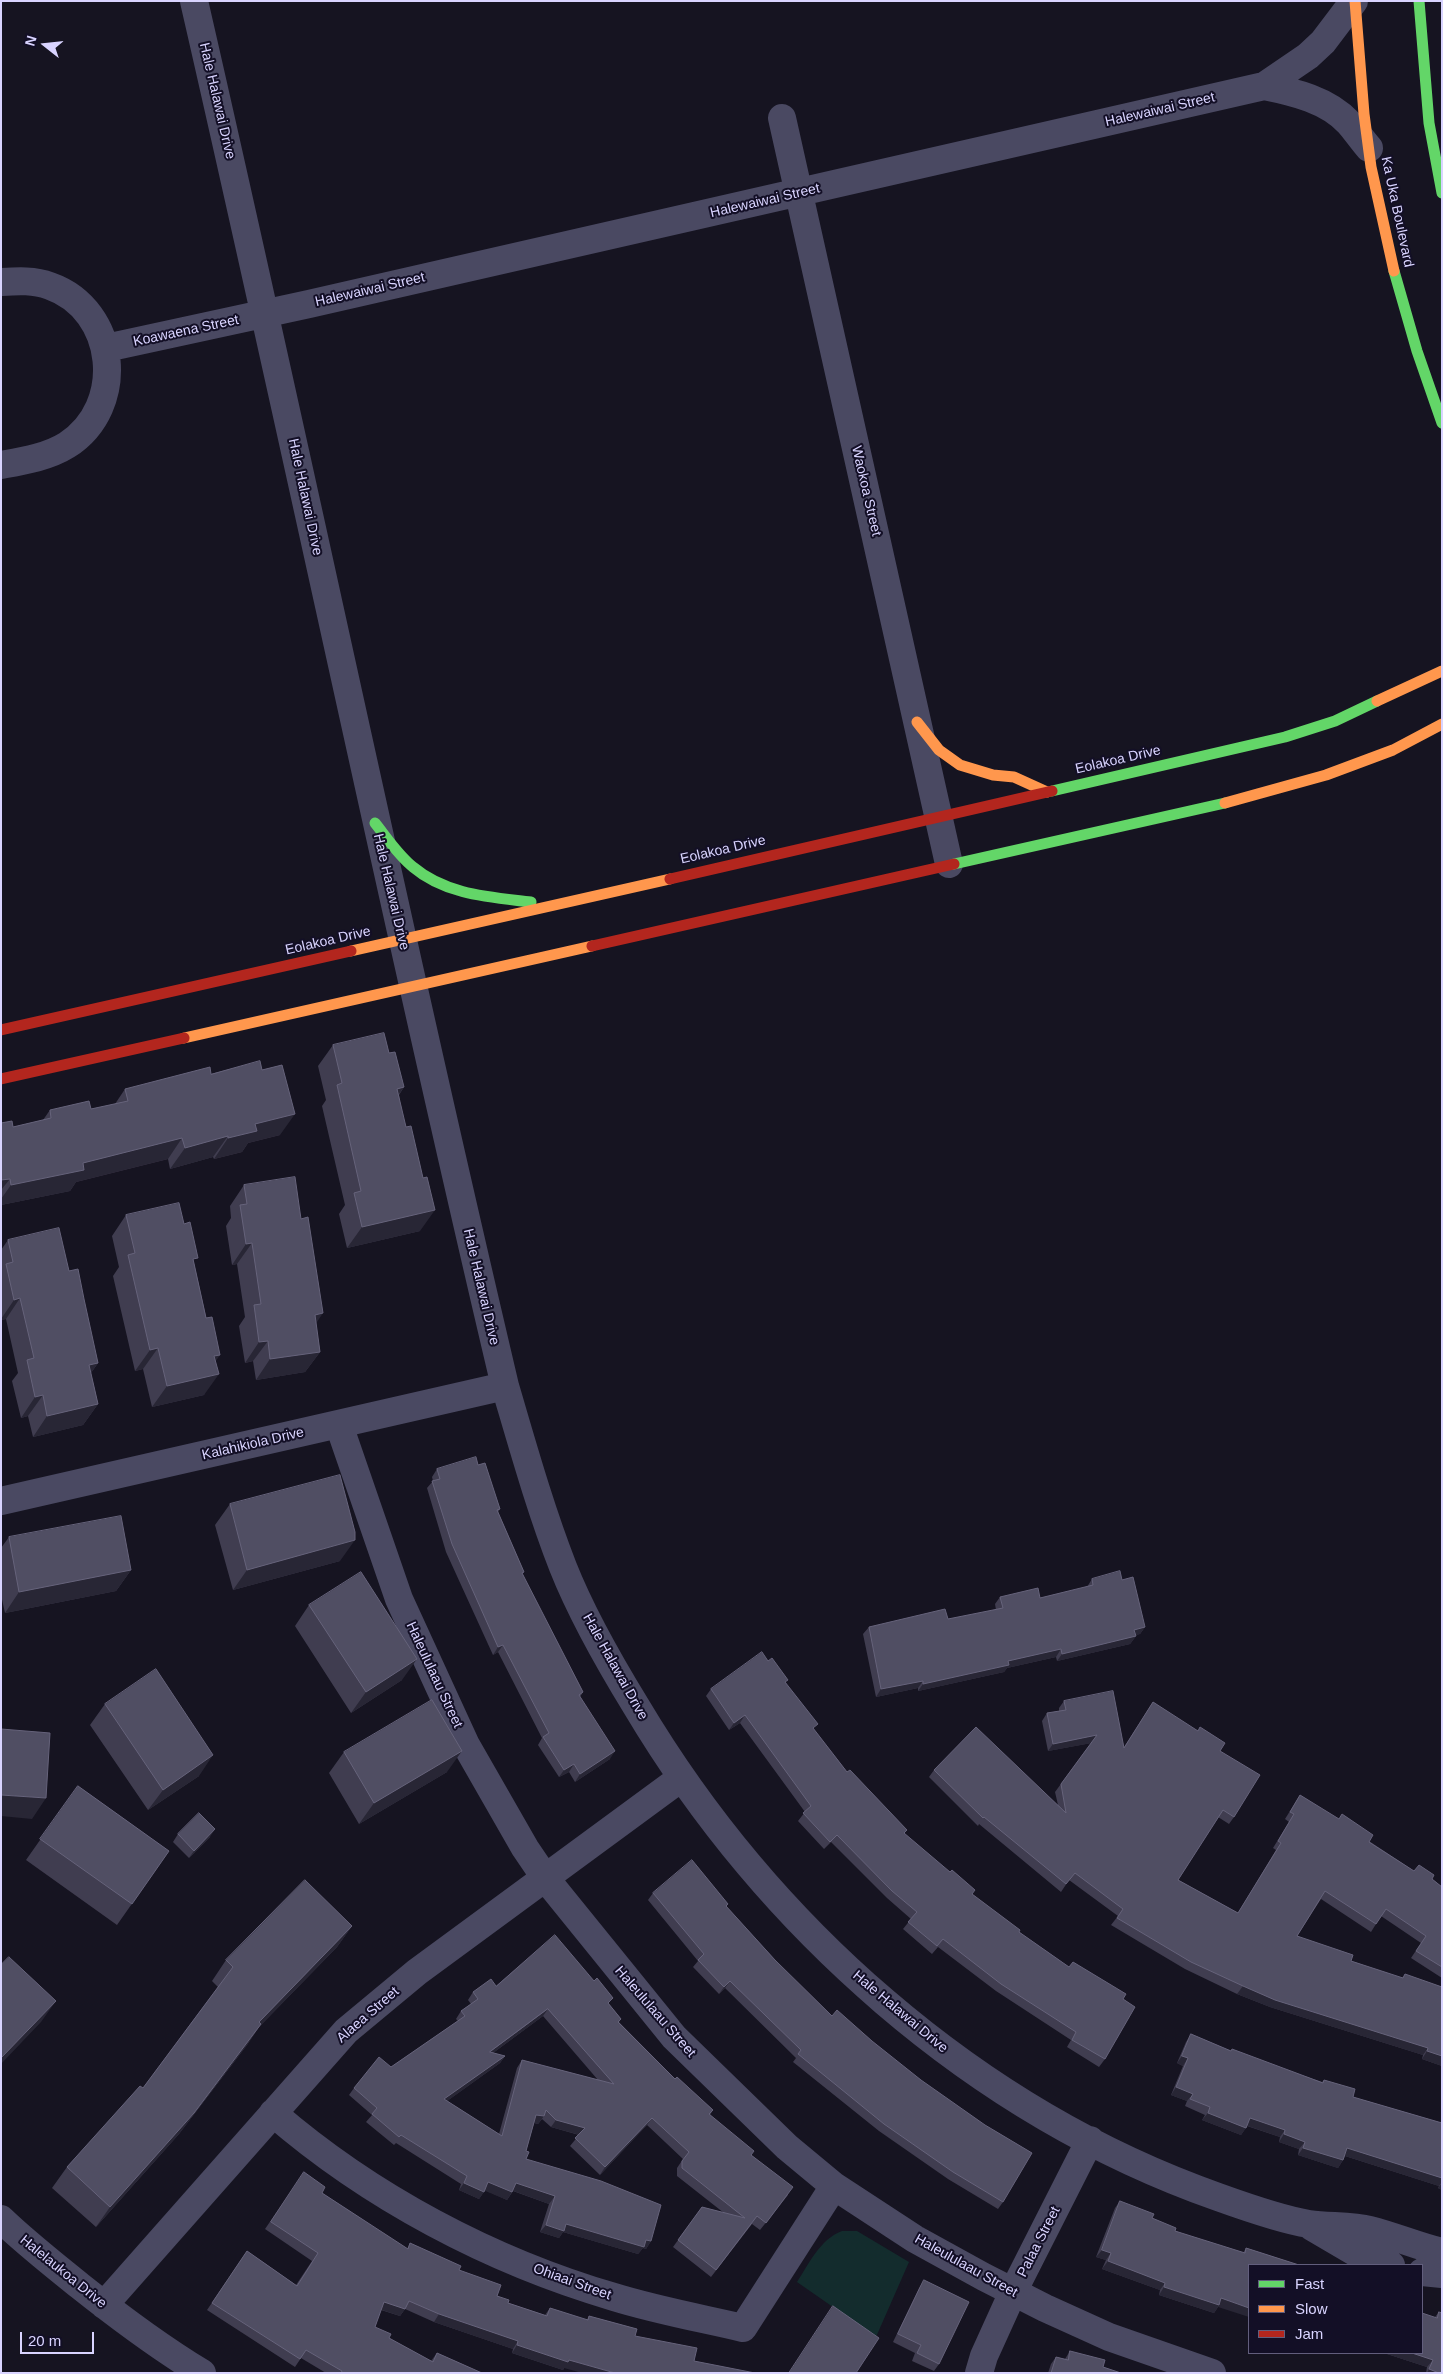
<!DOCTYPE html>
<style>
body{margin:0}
#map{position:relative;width:1443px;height:2374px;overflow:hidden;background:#161421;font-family:Helvetica,sans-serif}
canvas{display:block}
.frame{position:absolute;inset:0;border:2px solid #d9d4ff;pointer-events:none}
.legend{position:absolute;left:1248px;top:2264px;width:175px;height:90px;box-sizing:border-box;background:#130f26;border:1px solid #625e7d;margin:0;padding:6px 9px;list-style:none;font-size:15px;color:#d9d4ff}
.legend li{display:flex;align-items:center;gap:10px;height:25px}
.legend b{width:25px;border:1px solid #625e7d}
.north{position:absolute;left:20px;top:20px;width:50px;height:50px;-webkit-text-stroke:4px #130f26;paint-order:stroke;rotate:286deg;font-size:14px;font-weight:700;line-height:20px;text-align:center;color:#d9d4ff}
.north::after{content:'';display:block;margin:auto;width:18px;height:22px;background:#d9d4ff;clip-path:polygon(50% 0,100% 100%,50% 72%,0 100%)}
.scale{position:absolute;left:20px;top:2332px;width:74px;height:22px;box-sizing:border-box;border:2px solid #d9d4ff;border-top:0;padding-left:6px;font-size:15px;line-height:18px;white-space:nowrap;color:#d9d4ff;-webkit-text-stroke:4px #130f26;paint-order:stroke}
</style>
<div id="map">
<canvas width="1443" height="2374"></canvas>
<div class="frame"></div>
<ul class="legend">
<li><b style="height:6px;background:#63d668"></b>Fast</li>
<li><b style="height:6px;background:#ff974d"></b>Slow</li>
<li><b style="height:6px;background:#b3261e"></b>Jam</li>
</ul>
<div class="north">N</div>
<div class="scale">20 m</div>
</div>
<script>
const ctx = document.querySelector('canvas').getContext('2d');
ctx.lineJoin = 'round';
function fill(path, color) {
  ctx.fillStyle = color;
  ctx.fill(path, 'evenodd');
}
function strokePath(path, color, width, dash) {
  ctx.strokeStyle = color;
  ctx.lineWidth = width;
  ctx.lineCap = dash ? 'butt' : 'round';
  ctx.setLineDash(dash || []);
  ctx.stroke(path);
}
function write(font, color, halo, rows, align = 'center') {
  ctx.font = font + ' Helvetica,sans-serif';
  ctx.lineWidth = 4;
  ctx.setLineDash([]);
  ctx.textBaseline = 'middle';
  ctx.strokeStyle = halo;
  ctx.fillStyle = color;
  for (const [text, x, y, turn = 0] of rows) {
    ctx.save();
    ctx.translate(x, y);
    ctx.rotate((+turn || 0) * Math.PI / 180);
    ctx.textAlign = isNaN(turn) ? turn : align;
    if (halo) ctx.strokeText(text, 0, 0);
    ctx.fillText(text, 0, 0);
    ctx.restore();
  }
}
const green = new Path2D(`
 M842,2231h15l52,31 -33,75 -79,-55c12,-18 23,-43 45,-51z`);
const street = new Path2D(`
 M194,1c106,461 202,924 311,1385 18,61 35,122 58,181 19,48 46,95 73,139 131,220 338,405 582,491 25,9 65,23 91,27 20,3 42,1 61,6 24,6 47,16 72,22
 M1264,86c30,6 64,14 85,37 7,8 13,17 20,25
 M782,118l167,746
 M1,282c17,-1 33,-2 49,4 68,24 77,121 17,159 -19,12 -44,16 -66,20
 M106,348l203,-44 955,-218 44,-30 15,-14 31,-41
 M339,1425l60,174 67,146 59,103 21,31 128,158 113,110 47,39 81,53 69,38 61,31 64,29 103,36
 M1,1501l504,-115
 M273,2113c97,84 218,148 341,184 42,13 86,21 129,31l91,-142
 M1,2219c25,24 52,45 79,67 39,31 79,61 122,87
 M1312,2227l46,27 33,11
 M1422,2272l20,2
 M104,2305l242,-274 71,-59 264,-194
 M979,2373l5,-17 29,-64 77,-152`);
const fast = new Path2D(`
 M1419,1l10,122 13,70
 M1394,271l23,80 25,72
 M1052,791l233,-54 50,-16 42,-20
 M375,823c12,15 23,32 38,44 33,28 77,30 118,35
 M954,864l271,-61`);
const slow = new Path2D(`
 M1355,1l9,113 7,53 23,104
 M1377,701l65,-30
 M917,722l22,28 21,15 33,10 21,2 33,15
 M1225,803l101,-28 67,-25 49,-26
 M351,951l319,-72
 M184,1038l408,-92`);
const jam = new Path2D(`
 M670,879l382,-88
 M592,946l362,-82
 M1,1030l350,-79
 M1,1079l183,-41`);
const wall = new Path2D(`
 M333,1045l56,8 15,34 -5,8 21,136 -73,17 -8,-34 6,-9 -23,-99 4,-6 -8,-34z
 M211,1074l69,61 -32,8 -6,9 -28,7 -1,-2 -43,12 -2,-10 -92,23 -6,9 -69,14v-82l12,4 30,-7 7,-10 41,-1 24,-5 10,-15z
 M244,1185l72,139 4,28 -15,20 -49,8 -3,-19 -8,2 -6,-37 6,-9 -8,-53 -5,1 -6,-39 5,-8 -1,-12z
 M126,1215l58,9 10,39 22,98 -12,34 -52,12 -9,-38 -8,2 -22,-95 6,-9 -7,-31z
 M8,1240l61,31 29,92 -7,10 7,31 -15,21 -50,12 -5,-21 -7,2 -9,-37 6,-8 -12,-54 -5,1v-70z
 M478,1465l22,44 -2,3 26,60 -2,2 61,118 -3,5 30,62 -35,23 -6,-10 -10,5 -21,-32 4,-7 -44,-86 -5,3 -47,-103 -19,-64 6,-7 -1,-4 5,-8z
 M230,1504l110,57 -107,29 -18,-65z
 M9,1537l122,33 -15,21 -111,22 -4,-18v-47z
 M1092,1579l30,1 23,47 -5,7 -5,1 1,1 -6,8 -73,17 -1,-4 -49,11 -3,4 -86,19v-3l-42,9 -13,-63 6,-7 79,-8 48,-9 -1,-6 5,-7 40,1 47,-11z
 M309,1605l93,75 -51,33 -56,-87z
 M768,1661l18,22 28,47 33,42 57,62 68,60 47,38 50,35 54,32 -18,60 -6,8 -32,-20 4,-7 -75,-49 -58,-44 -6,7 -29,-25 8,-10 -24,-21 -56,-56 -7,7 -26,-28 7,-9 -65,-89 -11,7 -23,-34 5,-7z
 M1064,1701l60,46 29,-45 67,49 14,66 -5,7 -11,-7 -40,63 60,33 38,-63 -3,-2 16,-26 -4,-3 15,-24 114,76 18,8 10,8v91l-31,-20 10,-15 -40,-27 -10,16 -50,-33 -24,37 54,25 51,17 3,-4 36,17 1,75 -20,-7 1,-4 -153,-48 -33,-13 -52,-25 -74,-44 7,-9 -49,-36 -8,12 -82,-68 -1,2 -49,-49 5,-7 124,35 -3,-13 36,-49 -43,8 -6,-30 5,-8 12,-2v-3z
 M105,1704l94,72 -51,34 -58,-85z
 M344,1752l103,20 -88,52 -30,-51z
 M78,1786l91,65 -52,74 -91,-65z
 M178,1834l32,3 -21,21 -16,-16z
 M653,1893l75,11 -2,3 49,53 228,242 -5,7 -50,-30 -69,-48 -86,-69 3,-4 -71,-70 -6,6 -26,-27 5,-6 -50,-61z
 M352,1926l-15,21 -78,80 -12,18 -68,89 -83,93 -44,-39 15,-21 76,-79 75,-101 -6,-6 14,-21z
 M496,1986l113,18 12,15 -2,3 56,57 38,31 -3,5 41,40 37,40 -28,35 -8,-6 -41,53 -38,-30 29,-40 22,6 -47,-37v-8l6,-9 -36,-34 -47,50 -30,-29 9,-11 -28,-8 -9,-8 -4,5 -4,-1 -8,28v8l125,82 -5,8 -3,-1 -5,6 -75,-22 -4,6 -19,-6 9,-28 -36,-13 -6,9 -22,-10 -6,9 -20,-9 2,-6 -65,-41 -2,2 -28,-23 6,-7 -23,-20 5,-7 37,-21 67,-46 -2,-2 5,-8 10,-7 -3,-4 5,-8zM543,2016l55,64 -76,-20 -5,8 -18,66 -52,-33 53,-38 5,-7 -12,-3z
 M1191,2034l40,17 91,31 2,-2 29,17 89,26v67l-4,-2 1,-2 -94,-30 -2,4 -5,8 -40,-13 1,-6 -20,-7 1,-5 -33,-11 -6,9 -39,-15 3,-5 -20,-9 2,-5 -16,-6 12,-29 -6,-3 9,-21z
 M304,2172l18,21 85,56 3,-6 49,27 49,33 37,12 5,-7 37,12 2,-4 48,13 -73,39 -1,2 -51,-17 1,-4 -79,-27 -29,-13 -5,7 -19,-6 -6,17 14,11 42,23 6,-8 45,20h-156l-25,-15 -6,9 -88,-57 40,-59 49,34 16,-24 -47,-32z
 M1120,2201l55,30 68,22 3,-5 53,17 -81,42 -4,6 -55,-18 1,-5 -58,-21 4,-9 -10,-3 19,-49z
 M924,2280l15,84 -5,7 -22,-10 3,-8 -22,-11 26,-54z
 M1439,2312l3,61h-16l1,-6 -43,-14h38l13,-36z
 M1070,2351l33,16 18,6h-73l3,-9 5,-7 9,2z`);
const shadedWall = new Path2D(`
 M404,1087l-15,21 8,-19z
 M295,1114l-15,21 -32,8 -6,9 -28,7 14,-21 27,-14z
 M228,1136l-15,21 -43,12 15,-21z
 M182,1138l-14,21 -92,23 -6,9 -69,14v-6l10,-14 72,-22z
 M10,1179l-9,11v-10z
 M435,1210l-15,21 -73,17 15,-21z
 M252,1243l-15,21 -5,1 14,-21z
 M20,1298l-14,21 -5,1v-1l13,-19z
 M323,1313l-14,21 6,-19z
 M268,1341l-15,20 -8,2 14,-21z
 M158,1348l-15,21 -8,2 15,-21z
 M320,1352l-15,20 -49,8 14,-21z
 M220,1355l-15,21 9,-20z
 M98,1363l-15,21 6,-19z
 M219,1374l-15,21 -52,12 15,-21z
 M43,1395l-15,21 -7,2 14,-21z
 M98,1404l-15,21 -50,12 14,-21z
 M355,1540l-15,21 -107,29 14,-20z
 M131,1570l-15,21 -111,22 14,-21z
 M1145,1627l-5,7 -11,3 5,-7z
 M1136,1636l-6,8 -73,17 5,-7z
 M503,1645l-5,7 -5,3 5,-8z
 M1061,1649l-5,8 -49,11 -3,4 -86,19 5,-7 85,-23z
 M417,1659l-15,21 -51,33 15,-21z
 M923,1681l-5,7 -42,9 5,-8z
 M745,1715l-5,8 -11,7 5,-7z
 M1097,1735l-5,8 -44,8 5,-7z
 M462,1751l-15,21 -88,52 15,-21z
 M615,1751l-5,8 -35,23 5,-8z
 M213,1755l-14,21 -51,34 15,-20z
 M574,1764l-5,8 -10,5 5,-7z
 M1,1795l45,3 -14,21 -31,-3z
 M215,1829l-5,8 -21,21 5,-7z
 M352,1926l-15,21 -78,80 -12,18 -68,89 -83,93 14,-20 149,-185z
 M730,1981l-5,7 -6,6 5,-7z
 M1243,1986l185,62 -5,7 -153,-48 -33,-13z
 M56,2001l-15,21 -40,42v-6z
 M548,2009l-5,7 -58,43 5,-7z
 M1427,2051l15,5v10l-20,-7z
 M505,2056l-5,7 -61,44 5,-8z
 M1182,2056l6,2 -5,8 -6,-3z
 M1176,2087l17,7 -6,7 -16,-6z
 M1208,2113l38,15 -5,7 -39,-15z
 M536,2115l8,1 -6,8 -7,-2z
 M652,2118l-5,7 -47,50 5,-8z
 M1250,2118l35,12 -5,7 -35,-12z
 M556,2120l29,8 -5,7 -29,-8z
 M1284,2134l21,8 -6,7 -20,-7z
 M1303,2148l40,12 -5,8 -40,-13z
 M1347,2148l95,30v4l-3,4 -97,-31z
 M488,2182l24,10 -5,8 -24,-10z
 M464,2183l20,9 -5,7 -20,-9z
 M516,2183l39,13 -6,8 -38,-14z
 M1442,2183v7l-4,-2z
 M566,2224l85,17 -5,8 -3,-1 -5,6 -75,-22 -4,6 -19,-6 6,-7z
 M1102,2250l9,3 -5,7 -10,-3z
 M1108,2261l57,22 -5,7 -58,-21z
 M1164,2287l57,11 28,10v9l-31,-10 -4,6 -55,-18z
 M384,2302l21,7 -5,7 -21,-7z
 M439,2314l79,27 -5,8 -79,-27z
 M517,2345l98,28h-33l-18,-5 -1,2 -51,-17z
 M1384,2353h28l21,7 -6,7z
 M1429,2369l10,4h-12z`);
const building = new Path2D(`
 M384,1033l5,20 6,-1 9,35 -7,2 9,38 5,-1 12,52 4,-1 8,33 -73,17 -8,-34 7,-2 -24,-106 5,-2 -9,-38z
 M260,1061l2,9 20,-5 13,49 -40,10 2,7 -29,7v-2l-43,12 -3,-10 -99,25 1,7 -73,15 -1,-6 -9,1v-57l11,-2 1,6 38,-9 -1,-8 39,-9 2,8 37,-8 -3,-12 85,-22 1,7z
 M295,1177l6,42 7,-2 15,96 -8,2 5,37 -50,7 -2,-18 -9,1 -5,-37 7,-1 -9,-61 -6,1 -6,-39 7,-1 -3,-19z
 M179,1203l5,21 6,-2 8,36 -5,1 13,59 6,-1 8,38 -6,1 5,18 -52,12 -9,-38 -8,2 -22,-95 7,-2 -9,-38z
 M59,1228l10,43 9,-2 6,30 14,64 -9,2 9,39 -51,12 -4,-21 -8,2 -8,-37 7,-2 -14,-60 -6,2 -8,-36 7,-2 -5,-22z
 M476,1457l2,8 7,-2 15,46 -3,1 27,62 -2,1 61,119 -4,3 36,56 -35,23 -6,-10 -10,6 -21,-33 6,-4 -46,-88 -5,2 -46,-103 -20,-63 8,-2 -3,-10z
 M340,1475l15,57v8l-108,30 -17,-66z
 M121,1516l10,54 -112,22 -10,-55z
 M1120,1571l2,9 11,-3 12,50 -11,3 2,6 -74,18 -1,-5 -53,12 1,4 -86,19v-3l-42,8 -12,-62 76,-18 3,10 55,-11 -3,-11 38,-9 2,10 53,-13 -1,-6z
 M361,1572l56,87 -51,33 -57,-87z
 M762,1652l6,9 4,-3 16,22 -3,2 33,42 -5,4 34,44 3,-2 57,60 -3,3 46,39 2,-2 23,20 -3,4 48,36 -1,2 50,35 4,-5 53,32 -3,5 12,8 -30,52 -33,-19 4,-8 -75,-48 -58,-45 -6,7 -29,-24 9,-10 -25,-21 -55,-56 -7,7 -27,-29 8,-7 -66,-91 -11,8 -23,-34z
 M156,1669l57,86 -50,35 -58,-86z
 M1113,1691l11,57 29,-46 45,29 2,-4 25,16 -5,8 40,24 -26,42 -11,-7 -45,70 60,33 43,-70 -3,-2 16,-27 -4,-2 10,-17 39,24 3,-5 31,21 -4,7 45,29 5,-6 15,10 -2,4 10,8v80l-26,-16 10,-15 -40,-27 -10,15 -51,-33 -28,45 56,19 -2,6 52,17 2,-4 37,13v3l-1,1h1v65l-15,-5 1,-3 -153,-48 -32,-14 -52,-24 -74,-44 6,-9 -48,-36 -9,11 -82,-67 -1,1 -49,-48 42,-43 90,86 -5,-29 36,-49 -44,9 -6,-31 19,-3 -2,-9z
 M432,1700l30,51 -88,52 -30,-51z
 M1,1729l49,4 -4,65 -45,-3z
 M78,1786l91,65 -37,53 -92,-65z
 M199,1813l16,16 -21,22 -16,-17z
 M692,1860l36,44 -2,2 49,54 57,56 5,-6 35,31 49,39 64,45 47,28 -29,49 -50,-30 -69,-48 -86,-70 3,-4 -71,-69 -6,6 -26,-27 6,-6 -51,-61z
 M305,1880l47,46 -93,96 2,2 -67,89 -84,94 -43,-40 73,-81 3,2 90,-121 -7,-7z
 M555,1935l39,46 3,-3 16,20 -5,5 13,16 -3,3 57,57 2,-2 36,33 -4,4 45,37 -3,4 42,32 -27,36 -9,-7 -41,54 -38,-30 24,-33 43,11 -63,-50v-7l7,-9 -37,-34 -47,49 -30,-29 10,-10 -29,-8 -10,-10 -2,6 -8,-1 -10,36 3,1 -3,7 75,22 60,24 -10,36 -5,-1 -2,7 -78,-23 -2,7 -18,-6 9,-29 -39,-13 -4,9 -24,-10 -4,10 -20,-9 3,-7 -66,-41 -2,2 -27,-23 5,-6 -23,-20 25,-31 12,10 74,-51 -4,-5 17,-12 -5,-7 18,-13 5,7zM548,2009l66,75 -92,-24 -20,76 -58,-37 61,-43 -15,-4z
 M9,1957l47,44 -55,57v-93z
 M1191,2034l40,17 1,-2 91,34 1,-3 31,9 -2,8 89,26v55l-95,-30 -4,12 -40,-12 2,-6 -21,-8 1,-4 -35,-12 -4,10 -38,-15 2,-6 -20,-8 3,-5 -17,-7 12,-29 -6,-2z
 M304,2172l21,15 -3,6 86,56 2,-6 51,23 -2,4 42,15 -4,11 12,4 -1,3 39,13 3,-8 38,12 1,-4 48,13 -2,7 62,12 -3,13 61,12h-140l-46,-13 -1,2 -51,-17 1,-4 -79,-27 -30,-13 -4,8 -21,-7 -9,25 16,7 -2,4 44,24 4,-9 45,20h-141l1,-2 -36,-21 -6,9 -88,-56 35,-52 50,35 21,-33 -47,-31z
 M1120,2201l34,13 -2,4 24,10 -1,3 70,22 1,-5 53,17h-50v43l-28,-10 -2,7 -55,-18 1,-4 -57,-22 3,-8 -9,-3z
 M924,2280l45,22 -30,62 -22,-11 4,-8 -23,-11z
 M833,2306l46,32 -23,35h-67z
 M1439,2312l3,1v60h-3l-10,-4 4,-9 -21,-7h10v-40l15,5z
 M1070,2351l35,9 -2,7 18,6h-70l5,-16 12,3z`);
const streetNames = [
 ["Hale Halawai Drive",217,101,77],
 ["Halewaiwai Street",1160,110,-13],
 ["Halewaiwai Street",765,201,-13],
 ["Ka Uka Boulevard",1397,212,78],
 ["Halewaiwai Street",370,290,-13],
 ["Koawaena Street",186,331,-12],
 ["Waokoa Street",866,491,77],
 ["Hale Halawai Drive",305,497,78],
 ["Eolakoa Drive",1118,760,-13],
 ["Eolakoa Drive",723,850,-13],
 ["Hale Halawai Drive",391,892,77],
 ["Eolakoa Drive",328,941,-13],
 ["Hale Halawai Drive",481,1287,77],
 ["Kalahikiola Drive",253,1444,-13],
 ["Hale Halawai Drive",615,1667,61],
 ["Haleululaau Street",434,1675,65],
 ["Haleululaau Street",655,2012,49],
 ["Hale Halawai Drive",900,2012,40],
 ["Alaea Street",368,2015,-41],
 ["Palaa Street",1039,2242,-63],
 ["Haleululaau Street",966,2266,29],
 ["Halelaukoa Drive",63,2272,39],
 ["Ohiaai Street",572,2282,20]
];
fill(green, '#132c2d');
strokePath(street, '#4a4962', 28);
strokePath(fast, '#63d668', 11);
strokePath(slow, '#ff974d', 11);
strokePath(jam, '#b3261e', 11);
fill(wall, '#403d50');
fill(shadedWall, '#282635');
fill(building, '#504e63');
strokePath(building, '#66637b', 1);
write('14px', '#d9d4ff', '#130f26', streetNames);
</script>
